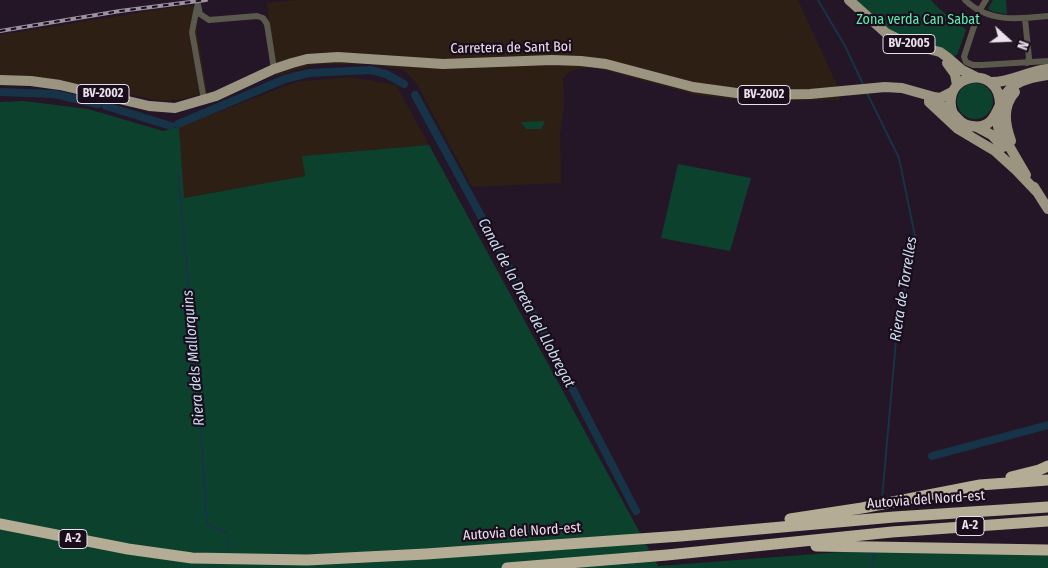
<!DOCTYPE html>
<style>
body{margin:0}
#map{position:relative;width:1048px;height:568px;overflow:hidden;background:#241626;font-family:"Fira Sans Condensed",sans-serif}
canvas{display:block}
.north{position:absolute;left:983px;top:15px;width:50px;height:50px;-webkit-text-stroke:4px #1a0d1c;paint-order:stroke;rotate:110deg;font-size:14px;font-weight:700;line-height:20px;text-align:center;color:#ebe1ec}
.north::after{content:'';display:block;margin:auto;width:18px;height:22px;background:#ebe1ec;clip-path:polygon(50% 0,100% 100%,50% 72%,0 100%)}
</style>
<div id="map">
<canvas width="1048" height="568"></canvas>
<div class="north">N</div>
</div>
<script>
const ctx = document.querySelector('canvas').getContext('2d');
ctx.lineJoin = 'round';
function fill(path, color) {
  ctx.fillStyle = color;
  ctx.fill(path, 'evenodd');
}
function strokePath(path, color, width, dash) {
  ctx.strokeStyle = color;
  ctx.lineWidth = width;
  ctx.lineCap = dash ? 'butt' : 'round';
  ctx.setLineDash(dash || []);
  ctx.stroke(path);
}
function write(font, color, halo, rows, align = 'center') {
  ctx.font = font + ' "Fira Sans Condensed",sans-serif';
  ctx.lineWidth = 4.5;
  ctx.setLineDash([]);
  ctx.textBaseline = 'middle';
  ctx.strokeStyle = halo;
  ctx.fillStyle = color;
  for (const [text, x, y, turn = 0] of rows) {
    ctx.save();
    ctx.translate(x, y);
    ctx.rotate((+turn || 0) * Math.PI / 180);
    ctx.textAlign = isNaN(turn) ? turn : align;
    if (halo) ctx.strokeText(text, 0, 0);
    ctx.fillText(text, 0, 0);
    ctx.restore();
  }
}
const industrial = new Path2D(`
 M299,0h499l38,83 4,17 -90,1 -54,-6 -103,-28 -16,2 -6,2 -8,7 1,25 -4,32 1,48 -89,4 -55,-103 -13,-14 -35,-6h-53l-40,12 -9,-73z
 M181,6h12l14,86 -23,7 -21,2 -122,-23h-41v-43z
 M351,77l45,8 33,60 -126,11 2,20 -122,22 -4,-71 117,-45z`);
const green = new Path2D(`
 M855,0h76c10,13 23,18 35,30l-9,25 -4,1c-17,-16 -35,-12 -55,-21 -16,-7 -30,-23 -43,-35z
 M993,0h13l1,14 -13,-2 -6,-3z
 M957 101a18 18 0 1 1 36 0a18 18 0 1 1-36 0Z
 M24,101l64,8 75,22 16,-4 5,71 121,-22 -3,-20 127,-11 229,421 197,-15 193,1v16h-1048v-466z
 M545,121l-4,8h-15l-5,-7z
 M678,164l73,14 -21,73 -69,-13z`);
const stream = new Path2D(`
 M818,0l27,46 19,40
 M867,93l32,65 16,78 -18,93 -15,170
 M178,173l21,230 8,120 3,3 16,6
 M228,537v10
 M872,568l3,-17`);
const canal = new Path2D(`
 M0,92l54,2 44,10
 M415,95l103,189 118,227
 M106,106l65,20
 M178,124l107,-45 24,-6 61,-3 16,4 18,10
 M932,456l116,-31`);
const street = new Path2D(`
 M197,0l3,14 9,6 48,-4 6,2 4,6 7,45
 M965,0c23,23 54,19 83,16
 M986,0l-7,11 -15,46 2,5 7,3h9l66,-4
 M197,7l-5,25 12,68
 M1025,19l4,39 -2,5`);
const primary = new Path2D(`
 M849,0l37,33 20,10 34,9 7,5 15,13 14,7
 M947,63l8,11 2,11
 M0,80l31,1 29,4 89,21 26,2 41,-12 58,-27 18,-6 15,-4 31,-2 105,7 109,-4 29,1 25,3 87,23 58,8 59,-1 75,-7 17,1 32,9 6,1 12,-6
 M990,82c20,1 37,-11 57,-13
 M929,101c8,2 14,4 21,9 7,7 10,14 21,16 27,5 25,-23 38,-36 9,-10 26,-13 39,-15
 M929,102l29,27 37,22 21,19 21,22
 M998,113v14l28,48
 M953,114c-15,-41 47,-52 47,-9
 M977,127l15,8 11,12
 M1011,141c-6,-17 -9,-34 4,-49
 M1034,187l14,22`);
const highway = new Path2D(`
 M1011,477l28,-7 9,-4
 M790,519l72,-11 118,-23 68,-5
 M0,524l128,25 64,9 115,2 119,-6 255,-18 213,-19 154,-10
 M816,546l232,4
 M507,568l160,-13 225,-23 156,-11`);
const rail = new Path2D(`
 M0,31l120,-20 86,-11`);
const shields = [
 [909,44,52],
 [103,94,52],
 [764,95,52],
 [970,526,28],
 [73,539,28]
];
const shieldNames = [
 ["BV-2005",909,44],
 ["BV-2002",103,94],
 ["BV-2002",764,95],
 ["A-2",970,526],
 ["A-2",73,539]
];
const parkNames = [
 ["Zona verda Can Sabat",918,20]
];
const streetNames = [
 ["Carretera de Sant Boi",511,48,-1],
 ["Autovia del Nord-est",926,500,-4],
 ["Autovia del Nord-est",522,532,-4]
];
const waterNames = [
 ["Riera de Torrelles",904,289,-81],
 ["Canal de la Dreta del Llobregat",526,303,62],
 ["Riera dels Mallorquins",194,358,-95]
];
fill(industrial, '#2e1f14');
fill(green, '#0c422d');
strokePath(stream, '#163347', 2);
strokePath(canal, '#163347', 8);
strokePath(street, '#5b584e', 6);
strokePath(primary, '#9b9480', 10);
strokePath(highway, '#b4ac94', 11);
strokePath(rail, '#9d929f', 4);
strokePath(rail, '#1a0d1c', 2, [5.5]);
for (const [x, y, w] of shields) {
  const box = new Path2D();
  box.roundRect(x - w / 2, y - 9.5, w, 19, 4);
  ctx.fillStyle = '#1a0d1c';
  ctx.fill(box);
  strokePath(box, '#ebe1ec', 1);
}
write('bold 12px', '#ebe1ec', null, shieldNames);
write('14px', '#5bf0b2', '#1a0d1c', parkNames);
write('14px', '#ebe1ec', '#1a0d1c', streetNames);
write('italic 15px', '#c8dded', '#1a0d1c', waterNames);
</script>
